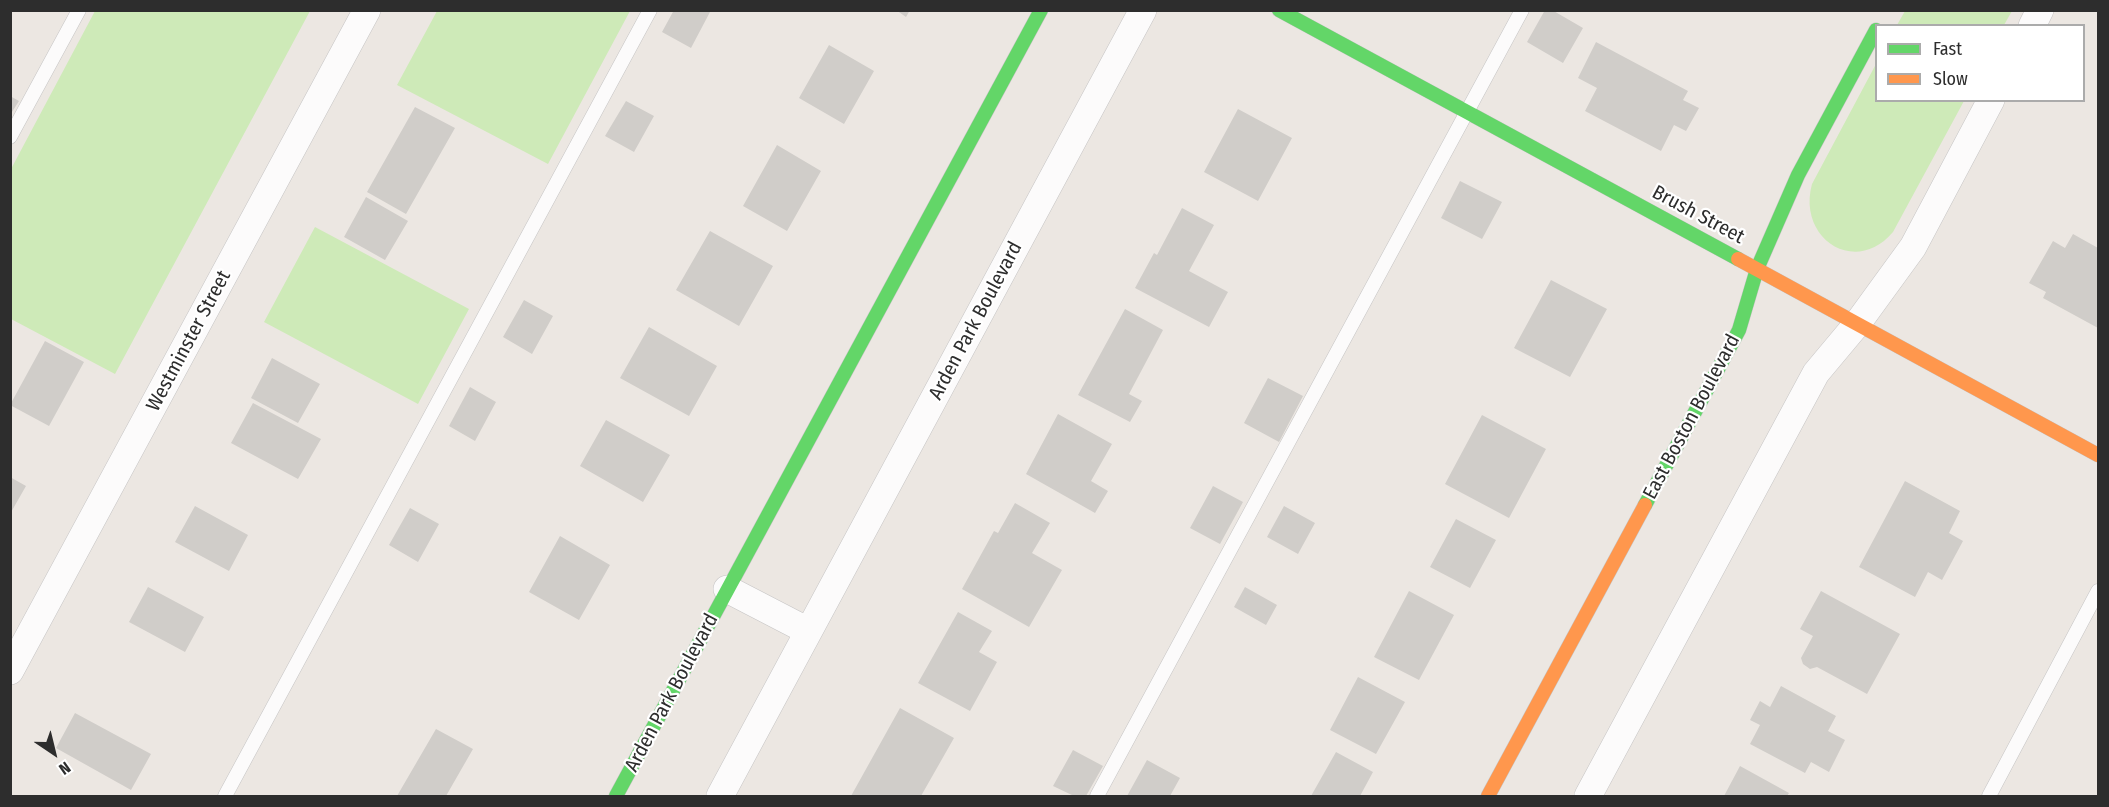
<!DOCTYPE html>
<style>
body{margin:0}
#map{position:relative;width:2109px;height:807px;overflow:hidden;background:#ece7e2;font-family:"Fira Sans Condensed",sans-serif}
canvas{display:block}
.frame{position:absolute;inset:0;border:12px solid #2d2d2d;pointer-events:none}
.legend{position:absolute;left:1875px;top:24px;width:210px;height:78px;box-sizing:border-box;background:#fff;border:2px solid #ababab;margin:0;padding:8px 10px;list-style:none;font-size:18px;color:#2d2d2d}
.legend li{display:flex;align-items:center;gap:12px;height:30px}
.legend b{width:30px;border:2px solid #ababab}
.north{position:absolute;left:24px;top:723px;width:60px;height:60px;-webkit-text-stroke:4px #fff;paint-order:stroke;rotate:145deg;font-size:16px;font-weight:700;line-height:24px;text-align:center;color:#2d2d2d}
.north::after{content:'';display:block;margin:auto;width:21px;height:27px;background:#2d2d2d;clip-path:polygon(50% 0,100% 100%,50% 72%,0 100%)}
</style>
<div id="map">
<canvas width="2109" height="807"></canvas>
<div class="frame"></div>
<ul class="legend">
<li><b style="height:8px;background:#63d668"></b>Fast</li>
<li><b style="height:8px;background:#ff974d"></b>Slow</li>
</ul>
<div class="north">N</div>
</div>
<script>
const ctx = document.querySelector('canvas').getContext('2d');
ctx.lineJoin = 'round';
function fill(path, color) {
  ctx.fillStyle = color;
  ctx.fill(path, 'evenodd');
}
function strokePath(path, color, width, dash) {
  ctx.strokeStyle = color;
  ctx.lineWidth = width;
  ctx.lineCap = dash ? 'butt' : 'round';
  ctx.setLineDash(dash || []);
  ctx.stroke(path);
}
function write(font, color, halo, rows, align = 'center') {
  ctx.font = font + ' "Fira Sans Condensed",sans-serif';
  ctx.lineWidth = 4.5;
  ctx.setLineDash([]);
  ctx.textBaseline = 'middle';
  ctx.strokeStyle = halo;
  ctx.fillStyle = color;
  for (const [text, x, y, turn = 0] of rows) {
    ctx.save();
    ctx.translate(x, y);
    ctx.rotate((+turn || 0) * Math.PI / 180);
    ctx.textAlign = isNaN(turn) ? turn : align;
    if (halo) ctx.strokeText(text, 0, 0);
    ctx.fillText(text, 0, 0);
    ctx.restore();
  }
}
const green = new Path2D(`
 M95,11h215l-195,363 -104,-55v-150z
 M437,11v-1l193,1 -82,153 -151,-79z
 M1905,11v-1l107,1 -8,14h-107z
 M1876,64v36l88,1 -71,131c-38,45 -96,6 -81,-48z
 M315,227l154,82 -51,95 -154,-82z`);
const building = new Path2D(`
 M674,10l36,2 -19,36 -29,-16z
 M896,10h14l-4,7z
 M1545,10h7l31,18 -20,35 -36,-21z
 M1596,42l92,49 -5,9 16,8 -13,23 -12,-6 -13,26 -76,-40 12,-23 -19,-10z
 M829,45l45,26 -30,53 -45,-26z
 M10,96l9,5 -9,14z
 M626,101l28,15 -20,36 -29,-16z
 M415,107l40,21 -49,86 -39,-22z
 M1238,109l54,29 -34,63 -54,-29z
 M777,145l44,26 -34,60 -44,-25z
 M1460,181l42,21 -20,37 -41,-21z
 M366,197l42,24 -23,39 -41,-23z
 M1182,208l32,17 -25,46 39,21 -19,35 -74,-39 19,-35 3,2z
 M710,231l63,35 -34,60 -63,-36z
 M2073,234l25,14v80l-55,-30 3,-6 -17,-9 24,-42 12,7z
 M1551,280l56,29 -37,68 -56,-29z
 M524,300l29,16 -21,38 -29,-17z
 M1125,309l38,21 -34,64 13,7 -12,21 -52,-27z
 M649,327l68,39 -28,50 -69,-38z
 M45,341l39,21 -35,64 -39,-21z
 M272,358l48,26 -22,39 -47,-25z
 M1268,378l35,18 -24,46 -35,-19z
 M470,387l26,15 -21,39 -26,-15z
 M253,403l68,36 -23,40 -67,-36z
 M1058,414l54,30 -21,37 17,10 -13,22 -69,-39z
 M1482,415l64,34 -37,69 -64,-34z
 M606,420l64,35 -27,47 -63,-36z
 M10,477l16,9 -16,28z
 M1905,481l55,30 -11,22 14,8 -21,39 -14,-8 -13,25 -56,-30z
 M1213,486l30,16 -23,42 -30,-16z
 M1015,503l35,20 -18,30 30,17 -33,57 -67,-38 32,-58 4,2z
 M195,506l53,29 -19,36 -54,-29z
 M1284,506l31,17 -17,31 -31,-17z
 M410,508l29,16 -21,38 -29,-17z
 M1456,519l40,21 -26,48 -40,-21z
 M560,536l50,29 -31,55 -50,-28z
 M148,587l56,30 -19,35 -56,-30z
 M1245,587l32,18 -11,20 -32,-18z
 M1409,591l45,24 -35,65 -45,-23z
 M1821,591l79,43 -33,60 -50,-27 -7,2 -7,-5 -2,-6 12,-22 -13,-7z
 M958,612l34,19 -13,21 18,10 -27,49 -52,-28z
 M1358,677l47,25 -29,52 -46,-24z
 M1781,686l55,30 -8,15 17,9 -16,32 -18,-10 -6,11 -55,-29 10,-19 -10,-5 10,-19 10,6z
 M900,708l54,30 -33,58h-70z
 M75,713l76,41 -20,36 -75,-42z
 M436,729l37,20 -27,47h-49z
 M1073,750l30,16 -17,30h-12l-21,-10z
 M1336,752l37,20 -13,24h-49z
 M1147,760l33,18 -10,18h-43z
 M1740,766l49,27 -2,3h-63z`);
const lane = new Path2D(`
 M10,137l69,-127
 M225,796l425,-786
 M1097,796l425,-786
 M1989,796l109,-205`);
const street = new Path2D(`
 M2032,26l8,-16
 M727,589l81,42
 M10,671l357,-661
 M720,796l423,-786
 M1588,796l228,-423 41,-49 56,-77 78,-147`);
const fast = new Path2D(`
 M1279,10l459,249
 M1645,505l94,-175 18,-61 41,-94 78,-145
 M616,796l425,-786`);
const slow = new Path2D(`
 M1738,259l360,196
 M1488,796l157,-291`);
const streetNames = [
 ["Brush Street",1698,215,28],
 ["Arden Park Boulevard",976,321,-62],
 ["Westminster Street",189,341,-62],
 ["East Boston Boulevard",1692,417,-62],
 ["Arden Park Boulevard",672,693,-62]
];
fill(green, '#ceeab8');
fill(building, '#d0cdc9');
strokePath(lane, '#c5c4c4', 15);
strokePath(street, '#c5c4c4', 28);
strokePath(fast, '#c5c4c4', 15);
strokePath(slow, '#c5c4c4', 15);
strokePath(lane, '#fcfbfb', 14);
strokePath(street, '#fcfbfb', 27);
strokePath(fast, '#63d668', 14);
strokePath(slow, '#ff974d', 14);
write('20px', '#2d2d2d', '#fff', streetNames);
</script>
